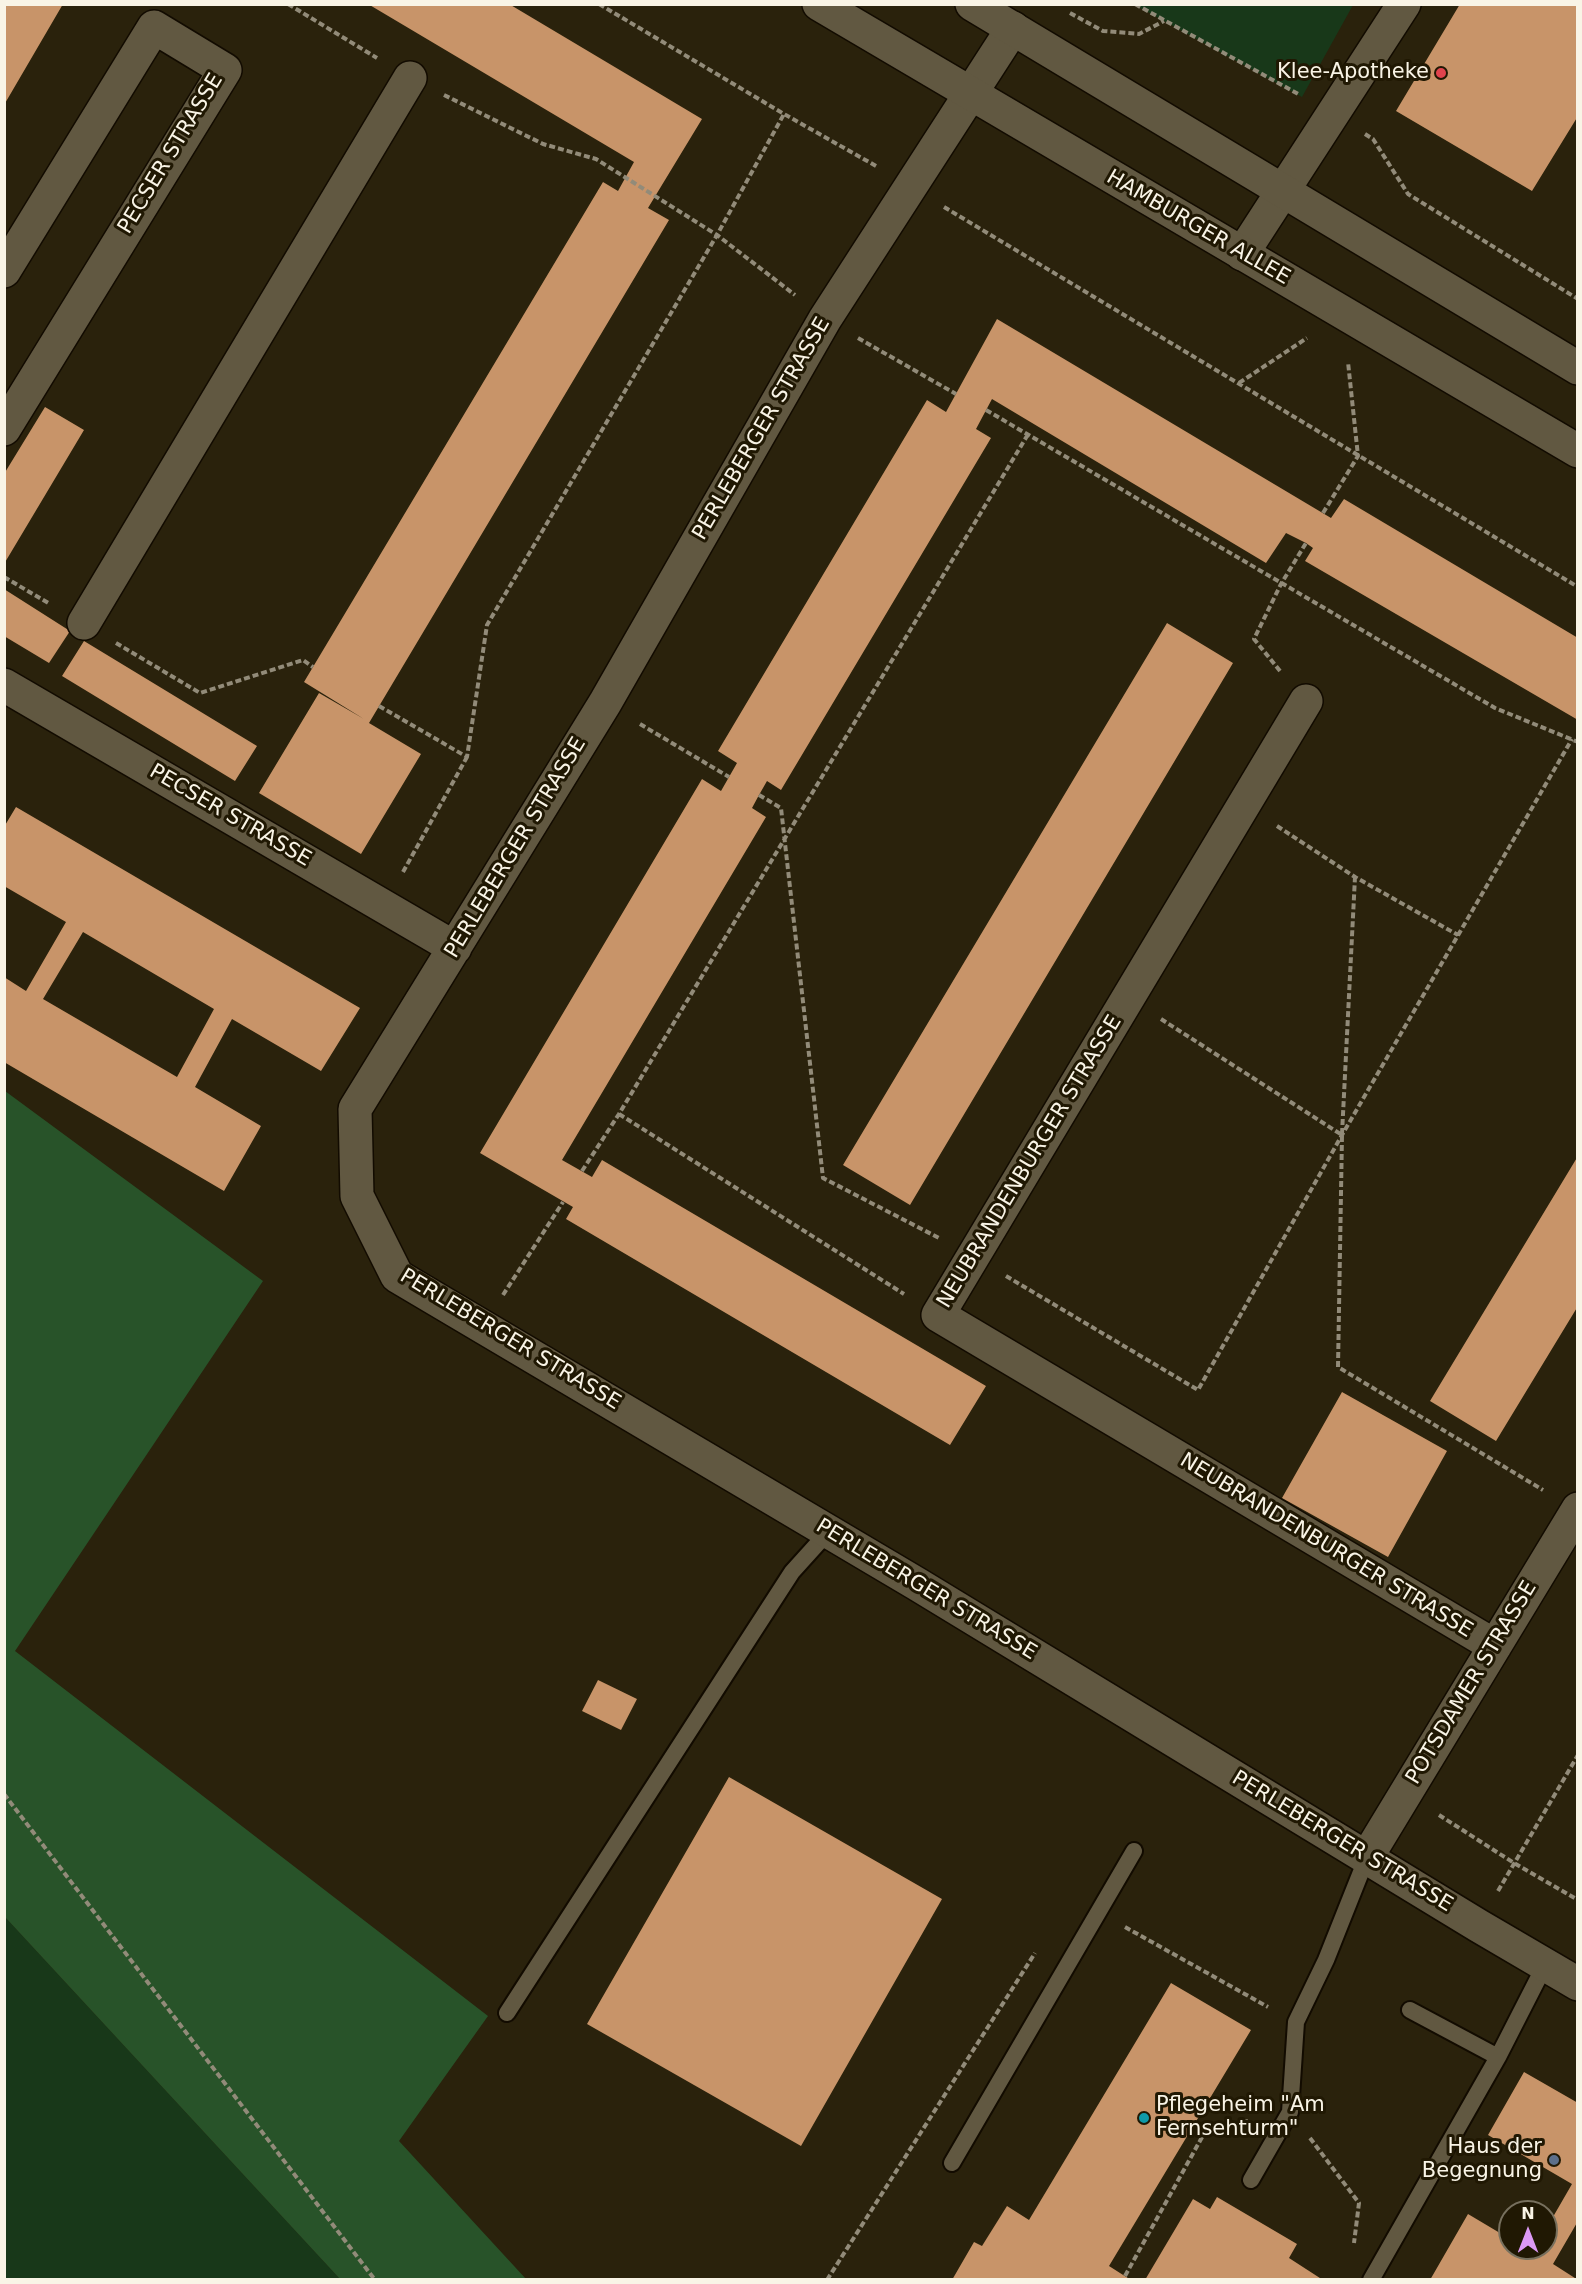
<!DOCTYPE html>
<style>
body{margin:0}
#map{position:relative;width:1582px;height:2284px;overflow:hidden;background:#2a220c;font-family:"DejaVu Sans",sans-serif}
canvas{display:block}
.frame{position:absolute;inset:0;border:6px solid #f9f4e6;pointer-events:none}
.north{position:absolute;left:1498px;top:2200px;width:60px;height:60px;box-sizing:border-box;background:#201803;border:2px solid #77705e;border-radius:50%;rotate:0deg;font-size:16px;font-weight:700;line-height:24px;text-align:center;color:#f9f4e6}
.north::after{content:'';display:block;margin:auto;width:21px;height:27px;background:#dc99f5;clip-path:polygon(50% 0,100% 100%,50% 72%,0 100%)}
</style>
<div id="map">
<canvas width="1582" height="2284"></canvas>
<div class="frame"></div>
<div class="north">N</div>
</div>
<script>
const ctx = document.querySelector('canvas').getContext('2d');
ctx.lineJoin = 'round';
function fill(path, color) {
  ctx.fillStyle = color;
  ctx.fill(path, 'evenodd');
}
function strokePath(path, color, width, dash) {
  ctx.strokeStyle = color;
  ctx.lineWidth = width;
  ctx.lineCap = dash ? 'butt' : 'round';
  ctx.setLineDash(dash || []);
  ctx.stroke(path);
}
function write(font, color, halo, rows, align = 'center') {
  ctx.font = font + ' "DejaVu Sans",sans-serif';
  ctx.lineWidth = 6;
  ctx.setLineDash([]);
  ctx.textBaseline = 'middle';
  ctx.strokeStyle = halo;
  ctx.fillStyle = color;
  for (const [text, x, y, turn = 0] of rows) {
    ctx.save();
    ctx.translate(x, y);
    ctx.rotate((+turn || 0) * Math.PI / 180);
    ctx.textAlign = isNaN(turn) ? turn : align;
    if (halo) ctx.strokeText(text, 0, 0);
    ctx.fillText(text, 0, 0);
    ctx.restore();
  }
}
const green = new Path2D(`
 M1135,5h218l-51,92z
 M5,1917l335,362h-335z`);
const forest = new Path2D(`
 M5,1091l258,190 -248,370 473,365 -89,125 127,138h-186l-335,-362z`);
const building = new Path2D(`
 M4,4h59l-59,101z
 M368,4h141l193,115 -54,89 21,12 -300,503 52,31 -60,100 -102,-61 60,-100 45,26 -60,-37 299,-500 15,9 16,-29z
 M1460,4h118v112l-46,75 -136,-80z
 M997,319l334,199 13,-19 234,139v82l-273,-159 8,-13 -7,-5 -20,-10 -20,30 -274,-164 -16,30 15,9 -210,352 -14,-9 -8,14 -7,13 14,9 -204,343 30,17 10,-17 384,226 -36,59 -384,-226 7,-12 -93,-54 222,-374 19,12 16,-28 -19,-12 209,-351 19,12z
 M45,407l39,23 -80,134v-90z
 M4,589l66,42 -21,32 -45,-27z
 M1167,623l66,40 -323,542 -67,-40z
 M84,641l173,105 -22,35 -173,-105z
 M16,807l344,201 -39,63 -89,-52 -37,68 66,39 -37,65 -220,-129v-85l22,14 40,-69 -62,-36v-59zM83,932l131,77 -37,68 -134,-78z
 M1578,1156v150l-82,135 -66,-40z
 M1342,1392l105,59 -59,106 -106,-59z
 M598,1680l39,19 -16,31 -39,-19z
 M729,1777l213,122 -141,247 -214,-122z
 M1171,1983l80,47 -142,236 22,14h-179l22,-38 8,4 25,-40 22,14z
 M1524,2072l54,31v118l-25,43 25,16h-148l38,-66 42,25v9h16l7,4 2,-4h11v-19l26,-45 -84,-49z
 M1217,2197l80,47 -8,14 34,22h-178l48,-81 17,10z`);
const path = new Path2D(`
 M288,4l89,54
 M599,4l185,110 92,52
 M1135,4l165,91
 M1070,13l33,18 36,3 25,-13
 M444,95l99,49 53,15 121,76 78,60
 M1365,134l8,5 35,55 170,105
 M944,207l634,380
 M858,338l98,56
 M1239,383l68,-45
 M986,410l509,298 83,34
 M1323,513l35,-57 -10,-94
 M4,577l46,27
 M116,643l84,50 103,-33 10,7
 M1280,671l-26,-32 27,-55 25,-41
 M379,706l88,51 20,-132 230,-390 67,-121
 M640,724l89,53
 M759,795l22,13 42,370 116,60
 M1277,826l78,51 103,58
 M403,872l64,-115
 M1161,1019l181,116 -4,232 205,123
 M619,1114l285,180
 M1342,1134l13,-257
 M582,1171l37,-57 408,-678
 M1006,1276l192,114 144,-255 230,-396
 M503,1295l60,-93
 M4,1794l371,486
 M1439,1815l75,48 64,37
 M1498,1891l80,-136
 M1125,1927l143,80
 M1310,2138l49,65 -5,40
 M1125,2276l81,-146 42,-9
 M827,2280l208,-327`);
const lane = new Path2D(`
 M1410,2010l88,47
 M507,2013l285,-441 37,-41
 M952,2163l182,-312
 M1251,2180l39,-68 6,-90 30,-62 41,-103
 M1371,2280l127,-223 47,-92`);
const street = new Path2D(`
 M1013,28l-188,291 -220,384 -250,406 2,87 40,80 520,308 562,342 99,58
 M1242,254l162,-250
 M4,271l150,-244 71,43 -221,359
 M84,623l326,-545
 M4,685l451,263
 M1306,701l-368,614 557,331
 M1367,1857l211,-348`);
const secondary = new Path2D(`
 M819,4l759,447
 M972,4l606,364`);
const markers = [
 [1441,73,6,"#e0444e"],
 [1144,2118,6,"#0f9aa8"],
 [1554,2160,6,"#5c6f8a"]
];
const poiNames = [
 ["Klee-Apotheke",1429,73],
 ["Pflegeheim \"Am",1156,2106,"left"],
 ["Fernsehturm\"",1156,2130,"left"],
 ["Haus der",1542,2148],
 ["Begegnung",1542,2172]
];
const streetNames = [
 ["PECSER STRASSE",171,154,-59],
 ["HAMBURGER ALLEE",1198,228,30],
 ["PERLEBERGER STRASSE",762,429,-60],
 ["PECSER STRASSE",230,816,30],
 ["PERLEBERGER STRASSE",516,848,-59],
 ["NEUBRANDENBURGER STRASSE",1030,1162,-59],
 ["PERLEBERGER STRASSE",510,1340,31],
 ["NEUBRANDENBURGER STRASSE",1326,1546,31],
 ["PERLEBERGER STRASSE",926,1590,31],
 ["POTSDAMER STRASSE",1472,1683,-59],
 ["PERLEBERGER STRASSE",1342,1842,31]
];
fill(green, '#183819');
fill(forest, '#285329');
fill(building, '#c89469');
strokePath(lane, '#120b00', 20);
strokePath(street, '#120b00', 36);
strokePath(secondary, '#120b00', 36);
strokePath(path, '#928b79', 4, [6, 3]);
strokePath(lane, '#615841', 16);
strokePath(street, '#615841', 33);
strokePath(secondary, '#615841', 33);
for (const [x, y, r, color] of markers) {
  const dot = new Path2D();
  dot.arc(x, y, r, 0, 2 * Math.PI);
  ctx.fillStyle = color;
  ctx.fill(dot);
  strokePath(dot, '#201803', 2);
}
write('21px', '#f9f4e6', '#201803', poiNames, 'right');
write('21px', '#f9f4e6', '#201803', streetNames);
</script>
